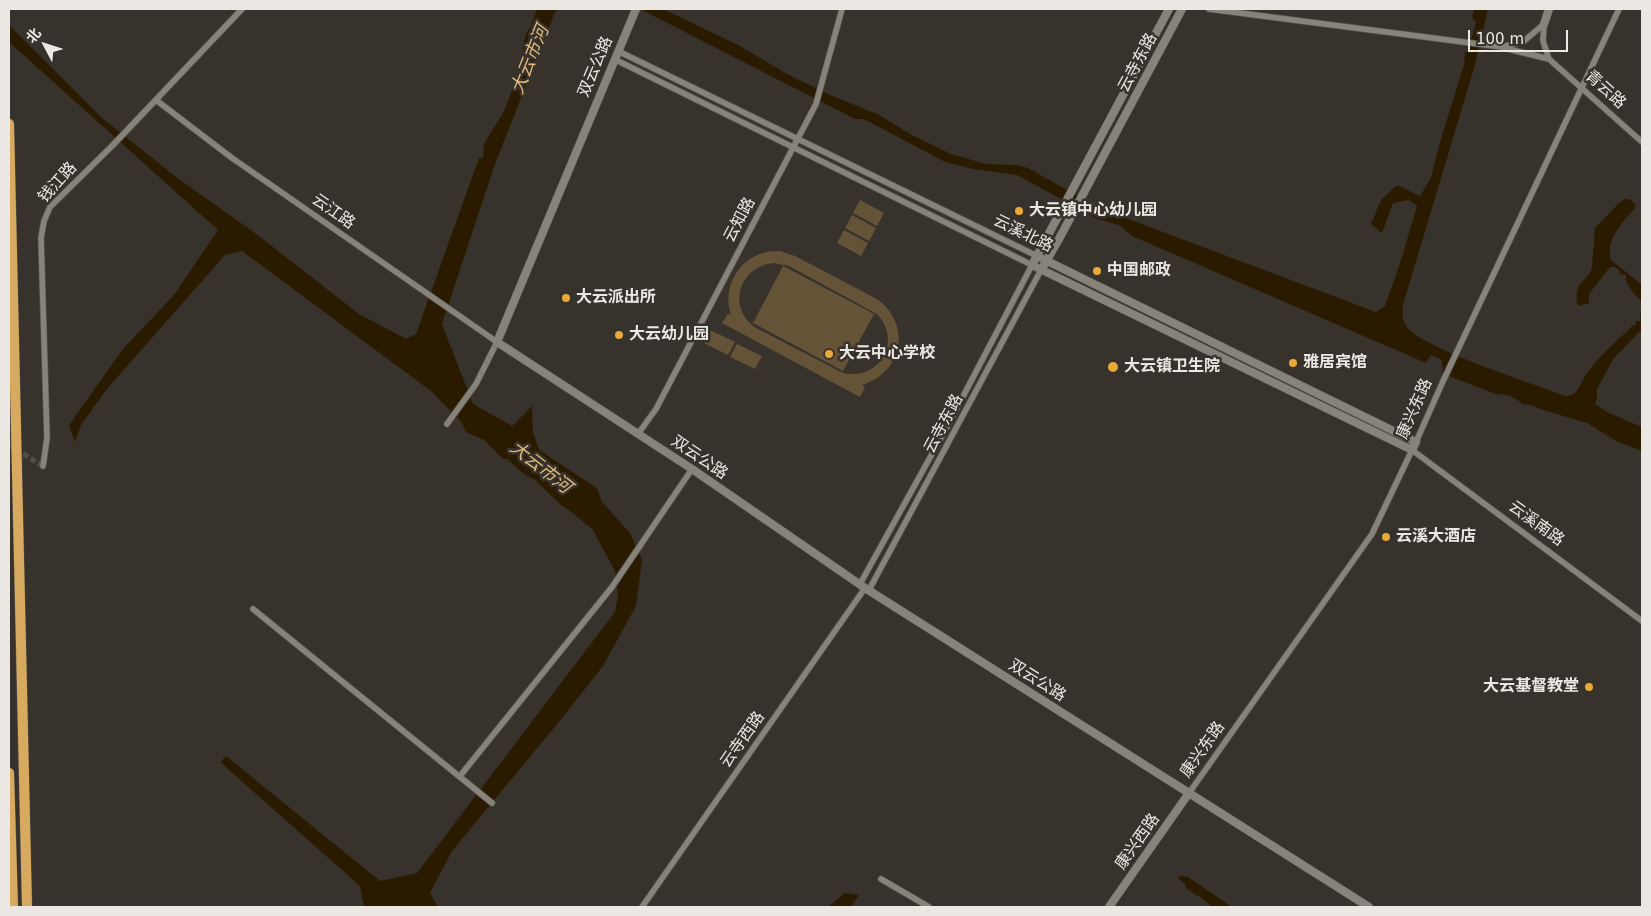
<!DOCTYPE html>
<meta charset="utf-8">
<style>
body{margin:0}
#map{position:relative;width:1651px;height:916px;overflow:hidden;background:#37332c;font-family:"DejaVu Sans","Noto Sans SC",sans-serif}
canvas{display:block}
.frame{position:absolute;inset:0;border:10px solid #ebe8e3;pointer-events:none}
.north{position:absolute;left:20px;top:20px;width:50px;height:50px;-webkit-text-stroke:4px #37332c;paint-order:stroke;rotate:310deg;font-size:14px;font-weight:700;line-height:20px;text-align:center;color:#ebe8e3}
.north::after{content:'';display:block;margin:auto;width:18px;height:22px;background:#ebe8e3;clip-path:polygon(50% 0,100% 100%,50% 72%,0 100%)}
.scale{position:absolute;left:1468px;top:30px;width:100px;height:22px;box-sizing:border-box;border:2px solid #ebe8e3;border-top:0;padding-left:6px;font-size:15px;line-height:18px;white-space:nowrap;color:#ebe8e3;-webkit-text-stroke:4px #37332c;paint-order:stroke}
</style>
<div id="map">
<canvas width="1651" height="916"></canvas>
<div class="frame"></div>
<div class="north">北</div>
<div class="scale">100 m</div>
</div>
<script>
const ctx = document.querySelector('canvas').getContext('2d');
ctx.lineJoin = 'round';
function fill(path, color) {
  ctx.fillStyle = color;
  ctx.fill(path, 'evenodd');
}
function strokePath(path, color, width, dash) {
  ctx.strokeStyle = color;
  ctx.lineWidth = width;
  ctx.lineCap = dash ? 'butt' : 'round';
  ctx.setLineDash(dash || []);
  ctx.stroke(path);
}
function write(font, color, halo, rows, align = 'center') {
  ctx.font = font + ' "DejaVu Sans","Noto Sans SC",sans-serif';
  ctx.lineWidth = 5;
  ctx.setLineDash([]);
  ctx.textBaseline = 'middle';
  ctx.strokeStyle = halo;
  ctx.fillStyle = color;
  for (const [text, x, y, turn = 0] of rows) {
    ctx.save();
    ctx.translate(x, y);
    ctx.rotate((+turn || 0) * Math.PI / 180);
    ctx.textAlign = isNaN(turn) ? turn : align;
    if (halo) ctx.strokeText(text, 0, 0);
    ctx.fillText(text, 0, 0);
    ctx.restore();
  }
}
const green = new Path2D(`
 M860,200l24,13 -7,13 -24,-13z
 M852,215l24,13 -7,13 -24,-13z
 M844,230l24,13 -7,13 -24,-13z
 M780,251l15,5 82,43c35,25 26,74 -15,86l3,2 -5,10 -138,-74 6,-9 3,1c-11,-33 14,-66 49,-64zM774,263l15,3 88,48c26,28 2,67 -34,59l-85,-44c-32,-19 -20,-63 16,-66z
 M783,266l91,48 -31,57 -90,-48z
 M710,330l25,12 -7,13 -24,-12z
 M737,344l25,12 -7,13 -25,-12z`);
const water = new Path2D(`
 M537,9h22l-4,3 -60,152 -53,160 31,80 39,22 20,-20 1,26 6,18 58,38 5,14 28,31 12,27 -6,46 -33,60 -40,51 -111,134 -22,42 8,14h-74l-4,-21 -140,-124 6,-6 154,125 37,-8 198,-261 3,-17 -3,-24 -22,-41 -19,-16 -13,-9 -27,-26c-9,-3 -20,-13 -26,-20h-4l-6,-5 -14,-14 -18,-8 -4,-9 -31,-32 -189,-140 -17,4 -119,135 -25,35 -6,17 -6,-17 54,-76 51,-54 44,-65 -209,-188v-17l93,93 74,59 79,56 104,81 47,25 10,-5 63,-176h4l1,-14 20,-33 13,-33 6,-13v-20l3,-11 5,-8z
 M640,9h23l75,36 51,30 41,20 47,19 35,21 39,19 35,10 31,1 11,3 71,40 277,104 9,-6 16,-46 16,-54 -8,-6 -16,3 -11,30 -11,-9 10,-24 16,-15 23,11 11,-18 9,-36 24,-77 1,-12 3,-2 8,-29 -4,-4 2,-9h14l-13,56 -72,240c0,6 -1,14 2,19 10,23 131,60 160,72 14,1 15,-14 22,-23 13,-19 30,-31 46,-48l2,1 1,-5h5l-1,-7 2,-5v20l-28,29 -17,31v9l-2,6 14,9 33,14v24l-26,-10 -29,-18 -47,-14 -8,-4 -11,-1v-2l-13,-7 -12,-1 -53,-20 -1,-14 -11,-5 -5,8 -294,-127 -13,-11 -21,-6 -81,-44 -44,-6 -28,-7 -81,-43h-9z
 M1625,199h4l7,6 -2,4c-12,14 -29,31 -23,51l31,25v18c-6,-9 -17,-16 -16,-28l-6,-1v-3l-5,-4h-5l-21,27v9l-10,3 -2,-3c-3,-22 11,-21 15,-36l3,-39 24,-25z
 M1180,876l8,1 44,30h-20l-14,-12 -1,1 -12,-9 1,-2 -8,-7z
 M845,893l14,2 -8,12h-23z`);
const streetTunnel = new Path2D(`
 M9,445l34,21`);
const street = new Path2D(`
 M1209,9l293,38 22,-6 20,-17
 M1544,24l-1,17 6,18 93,83
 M1504,48l45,11
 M618,51l419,205
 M614,59l418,206 -85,162 -87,157
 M156,100l76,58 265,184 -21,42 -29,40
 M638,434l18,-25 160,-305 26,-95
 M1416,442l28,-63 175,-370
 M43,466l4,-28 -6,-200 3,-17 6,-14 63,-62 129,-136
 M869,590l172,-320
 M253,609l239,194
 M460,776l152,-189 80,-118
 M1189,793l183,-259 40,-84 230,171
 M881,879l48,28
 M642,907l223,-319`);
const secondary = new Path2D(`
 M636,9l-139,333 195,127 173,119 504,319
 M1544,24l5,-15
 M1037,256l379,186 -4,8 -380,-185 137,-256
 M1044,265l15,-26 123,-230
 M1109,907l80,-114`);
const highway = new Path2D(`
 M9,124l18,783
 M9,773l4,134`);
const markers = [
 [1019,211,5,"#e9aa38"],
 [1097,271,5,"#e9aa38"],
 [566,298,5,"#e9aa38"],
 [619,335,5,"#e9aa38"],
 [829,354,5,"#e9aa38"],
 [1293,363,5,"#e9aa38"],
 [1113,367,6,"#e9aa38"],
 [1386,537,5,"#e9aa38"],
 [1589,687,5,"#e9aa38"]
];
const streetNames = [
 ["云寺东路",1138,63,-62],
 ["双云公路",596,67,-67],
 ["青云路",1605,90,42],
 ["钱江路",58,183,-48],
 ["云江路",333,212,35],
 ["云知路",740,220,-62],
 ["云溪北路",1023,234,26],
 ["康兴东路",1415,409,-66],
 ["云寺东路",944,424,-62],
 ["双云公路",699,458,34],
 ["云溪南路",1536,524,36],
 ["双云公路",1037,681,32],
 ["云寺西路",743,740,-55],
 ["康兴东路",1203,750,-55],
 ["康兴西路",1138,842,-55]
];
const poiNames = [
 ["大云镇中心幼儿园",1029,211],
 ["中国邮政",1107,271],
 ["大云派出所",576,298],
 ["大云幼儿园",629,335],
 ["大云中心学校",839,354],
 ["雅居宾馆",1303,363],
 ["大云镇卫生院",1124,367],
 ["云溪大酒店",1396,537],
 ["大云基督教堂",1579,687,"right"]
];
const waterNames = [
 ["大云市河",531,60,-68],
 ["大云市河",540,468,38]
];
fill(green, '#655337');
fill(water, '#2a1b00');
strokePath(streetTunnel, '#524e47', 5.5, [5.5, 3]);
strokePath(street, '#54504a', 7);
strokePath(secondary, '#54504a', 9);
strokePath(highway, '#54504a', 11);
strokePath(street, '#87827a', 5.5);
strokePath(secondary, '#87827a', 8);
strokePath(highway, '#d8aa60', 10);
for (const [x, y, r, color] of markers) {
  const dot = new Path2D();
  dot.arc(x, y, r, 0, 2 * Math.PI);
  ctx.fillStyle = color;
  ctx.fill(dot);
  strokePath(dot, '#37332c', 2);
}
write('16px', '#ebe8e3', '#37332c', streetNames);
write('bold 16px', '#ebe8e3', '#37332c', poiNames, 'left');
write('italic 18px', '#e0b97c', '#37332c', waterNames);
</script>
